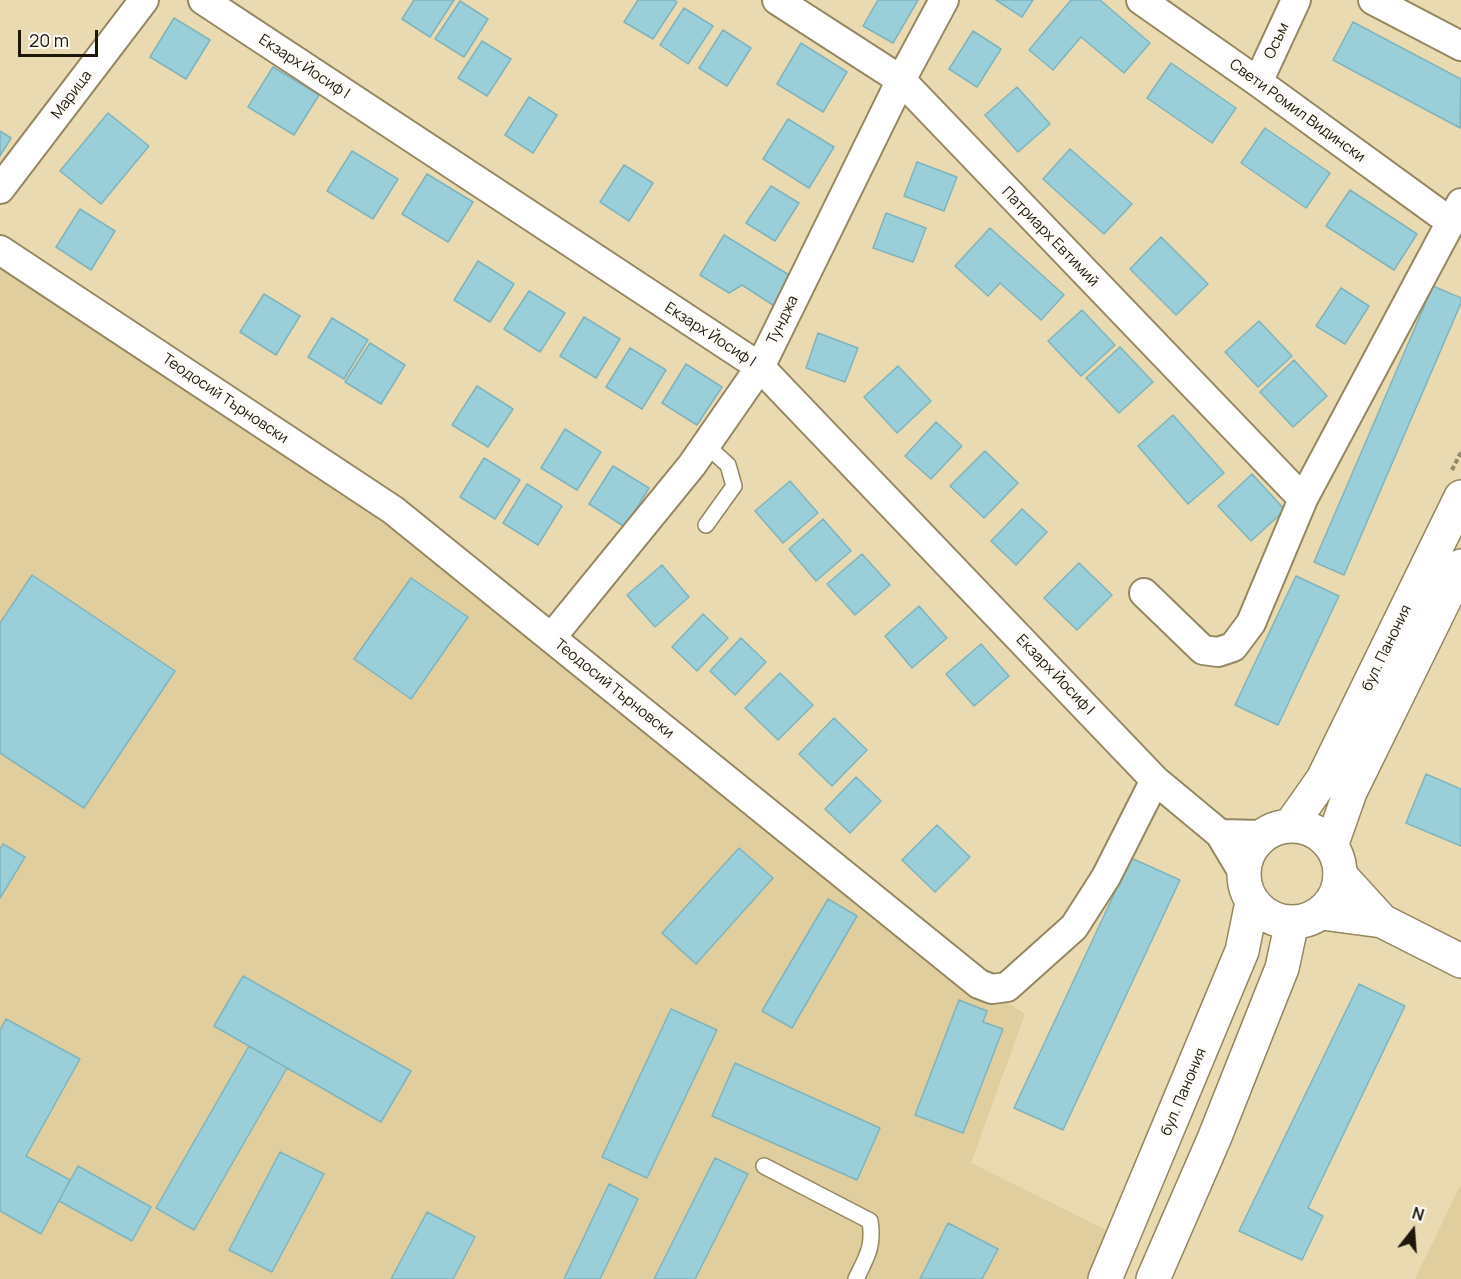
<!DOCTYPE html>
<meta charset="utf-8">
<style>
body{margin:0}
#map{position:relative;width:1461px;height:1279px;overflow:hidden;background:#eadab1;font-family:Manrope,sans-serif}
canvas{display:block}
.north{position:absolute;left:1383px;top:1201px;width:60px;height:60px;-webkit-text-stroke:4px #fefcf8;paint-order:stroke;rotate:17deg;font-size:16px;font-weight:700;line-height:24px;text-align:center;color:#1e1809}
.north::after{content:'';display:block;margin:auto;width:21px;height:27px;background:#1e1809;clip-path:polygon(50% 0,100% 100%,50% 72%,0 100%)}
.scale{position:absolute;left:18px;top:30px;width:80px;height:27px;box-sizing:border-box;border:3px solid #1e1809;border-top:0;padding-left:8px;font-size:18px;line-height:21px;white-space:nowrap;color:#1e1809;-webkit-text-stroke:4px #fefcf8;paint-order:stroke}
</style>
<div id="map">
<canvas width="1461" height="1279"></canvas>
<div class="north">N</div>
<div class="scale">20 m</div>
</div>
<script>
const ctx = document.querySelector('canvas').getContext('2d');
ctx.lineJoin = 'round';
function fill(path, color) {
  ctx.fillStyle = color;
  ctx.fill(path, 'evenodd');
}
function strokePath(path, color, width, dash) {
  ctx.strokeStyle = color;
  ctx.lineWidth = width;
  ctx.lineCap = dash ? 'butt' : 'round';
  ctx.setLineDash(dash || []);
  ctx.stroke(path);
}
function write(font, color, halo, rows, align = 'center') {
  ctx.font = font + ' Manrope,sans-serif';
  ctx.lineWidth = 6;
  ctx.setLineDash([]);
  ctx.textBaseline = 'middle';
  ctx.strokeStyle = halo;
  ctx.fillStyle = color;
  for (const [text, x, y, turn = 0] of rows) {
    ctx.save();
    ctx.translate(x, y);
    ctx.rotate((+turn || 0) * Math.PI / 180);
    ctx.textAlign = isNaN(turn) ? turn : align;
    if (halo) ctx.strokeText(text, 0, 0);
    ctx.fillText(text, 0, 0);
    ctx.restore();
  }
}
const built = new Path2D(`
 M0,250l393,260 586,474 46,30 -54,149 151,75 -17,41h-1105z
 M1461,1184v95h-47h1z`);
const building = new Path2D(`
 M414,0h40l-24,37 -28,-18z
 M638,0h36l3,2 -24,37 -29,-17z
 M878,0h40l-25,43 -30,-17z
 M996,0h37l-11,17z
 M1071,0h29l50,43 -26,30 -43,-36 -28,33 -24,-20z
 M460,1l28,18 -24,38 -29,-18z
 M684,8l29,18 -25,38 -28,-19z
 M174,18l36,22 -24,39 -36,-22z
 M1353,22l108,57 -1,49 -127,-68z
 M723,30l28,18 -24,38 -28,-18z
 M973,31l28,18 -24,38 -28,-18z
 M482,41l29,18 -24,37 -29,-18z
 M801,43l46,29 -24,40 -46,-28z
 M1171,63l65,45 -24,35 -65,-45z
 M273,67l46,28 -25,40 -46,-28z
 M1017,87l33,37 -32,28 -33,-37z
 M529,97l28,18 -24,38 -28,-18z
 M108,113l41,33 -48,58 -41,-33z
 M788,119l46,28 -25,41 -46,-29z
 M1265,128l65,45 -24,35 -65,-45z
 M0,131l11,7 -11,18z
 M1070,149l62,55 -28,30 -61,-55z
 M352,151l46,28 -25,40 -46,-28z
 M917,162l40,15 -13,34 -40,-15z
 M624,165l29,18 -24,38 -29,-19z
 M427,174l46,28 -25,40 -46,-28z
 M771,186l28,17 -24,38 -29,-18z
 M1350,190l67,44 -23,36 -68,-44z
 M80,209l35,22 -24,39 -35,-23z
 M886,213l40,15 -13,34 -40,-14z
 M990,228l74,67 -23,25 -41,-37 -12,13 -33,-30z
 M724,235l70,43 -18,29 -34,-22 -13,8 -29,-18z
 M1161,237l47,47 -32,31 -46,-46z
 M478,261l36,23 -24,38 -36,-22z
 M1433,286l28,12v5l-117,272 -30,-13z
 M1341,288l28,18 -24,38 -29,-18z
 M529,291l36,22 -25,39 -36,-23z
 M264,294l36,22 -24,39 -36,-23z
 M1082,310l33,35 -34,31 -33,-35z
 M584,317l36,22 -24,39 -36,-22z
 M332,318l36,22 -24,39 -36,-22z
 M1259,321l33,35 -34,31 -33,-35z
 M818,333l40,15 -13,34 -39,-14z
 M370,343l35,22 -24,39 -36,-22z
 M1120,347l33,35 -34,31 -33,-35z
 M630,348l36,22 -24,39 -36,-22z
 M1294,360l33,36 -34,31 -33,-35z
 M686,364l36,23 -25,38 -35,-22z
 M898,366l33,35 -34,32 -33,-36z
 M477,386l36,23 -25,38 -36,-22z
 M1173,415l51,58 -36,31 -50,-58z
 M936,422l26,24 -31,33 -26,-23z
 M565,429l36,23 -24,38 -36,-22z
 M985,451l33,32 -34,35 -34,-32z
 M484,458l36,22 -25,39 -35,-22z
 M613,466l36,22 -24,39 -36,-23z
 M1252,474l33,36 -34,31 -33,-35z
 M790,481l28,32 -35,30 -28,-32z
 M527,484l35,22 -24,39 -35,-22z
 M1022,509l25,23 -31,33 -25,-24z
 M823,519l28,32 -35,30 -27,-32z
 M862,554l28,31 -35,30 -28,-31z
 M1079,563l33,32 -35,35 -33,-32z
 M662,565l27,32 -34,30 -28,-32z
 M32,575l143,96 -91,137 -84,-55v-130z
 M1296,576l43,20 -61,129 -43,-20z
 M411,578l57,39 -57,82 -57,-40z
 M919,606l28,32 -35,30 -27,-32z
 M703,614l25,24 -31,33 -25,-24z
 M741,638l25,24 -31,33 -25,-24z
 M981,644l28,32 -35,30 -28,-32z
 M780,673l33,32 -35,35 -33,-32z
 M834,718l33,32 -35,36 -33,-32z
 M1426,774l35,15v57l-55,-23z
 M856,777l25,24 -31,32 -25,-24z
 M937,825l33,32 -35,35 -33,-32z
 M3,844l22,13 -25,41v-49z
 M739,848l34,30 -77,86 -34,-31z
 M1131,858l49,22 -117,250 -49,-22z
 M828,899l29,17 -65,112 -30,-17z
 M243,976l168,95 -30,51 -167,-96z
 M1359,984l46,22 -97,202 15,8 -21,44 -63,-29z
 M959,1000l28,11 -4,11 20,7 -40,104 -48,-18z
 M671,1009l46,21 -70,148 -45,-21z
 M6,1019l74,40 -54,97 44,24 -29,54 -41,-23v-181z
 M249,1046l38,22 -93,162 -38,-22z
 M735,1063l145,65 -23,52 -145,-64z
 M280,1152l44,22 -52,98 -43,-22z
 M715,1158l33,16 -53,105h-41z
 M78,1166l73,41 -19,34 -73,-40z
 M609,1184l29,15 -38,80h-36z
 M427,1212l48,25 -22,42h-62z
 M948,1223l50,26 -16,30h-62z`);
const path = new Path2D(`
 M1452,470l9,-18`);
const service = new Path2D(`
 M706,445l22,20 6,21 -28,39
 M764,1166l106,55c4,26 -3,35 -14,58`);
const minor = new Path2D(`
 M203,0l557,367 395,413 65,54 24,40
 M777,0l124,80 402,419
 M1141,0l117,82 194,141
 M1373,0l88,46
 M1258,82l38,-82
 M0,189l144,-189
 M0,250l393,260 586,474 13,5 15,-2 67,-60 32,-50 49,-97
 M1144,593l59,57 15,2 15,-5 18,-24 52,-124 158,-296
 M551,638l141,-173 68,-98 141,-287 43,-80
 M1220,834l43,1`);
const tertiary = new Path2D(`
 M1340,875l42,46 79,40
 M1322,913l60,8`);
const primary = new Path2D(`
 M1290,826l33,-47 138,-282
 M1244 874a48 48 0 1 1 96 0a48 48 0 1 1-96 0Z
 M1331,846l19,-54 111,-226
 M1105,1279l137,-328 10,-49
 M1153,1279l61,-140 68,-171 10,-46`);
const streetNames = [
 ["Осъм",1277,41,-65],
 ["Екзарх Йосиф I",304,67,33],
 ["Марица",72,95,-53],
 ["Свети Ромил Видински",1297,111,36],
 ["Патриарх Евтимий",1050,237,46],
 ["Тунджа",783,320,-64],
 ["Екзарх Йосиф I",710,335,33],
 ["Теодосий Търновски",225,399,34],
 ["бул. Панония",1387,648,-64],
 ["Екзарх Йосиф I",1055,675,46],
 ["Теодосий Търновски",614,689,39],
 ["бул. Панония",1184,1092,-67]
];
fill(built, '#e0ce9e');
fill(building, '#9acfd9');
strokePath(building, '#7fb4bd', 1.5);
strokePath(service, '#958760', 18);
strokePath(minor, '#958760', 32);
strokePath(tertiary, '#958760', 36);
strokePath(primary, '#958760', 36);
strokePath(path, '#95896b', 4, [4.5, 3]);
strokePath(service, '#fff', 15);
strokePath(minor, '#fff', 28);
strokePath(tertiary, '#fff', 33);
strokePath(primary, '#fff', 33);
write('15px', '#1e1809', '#fefcf8', streetNames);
</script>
